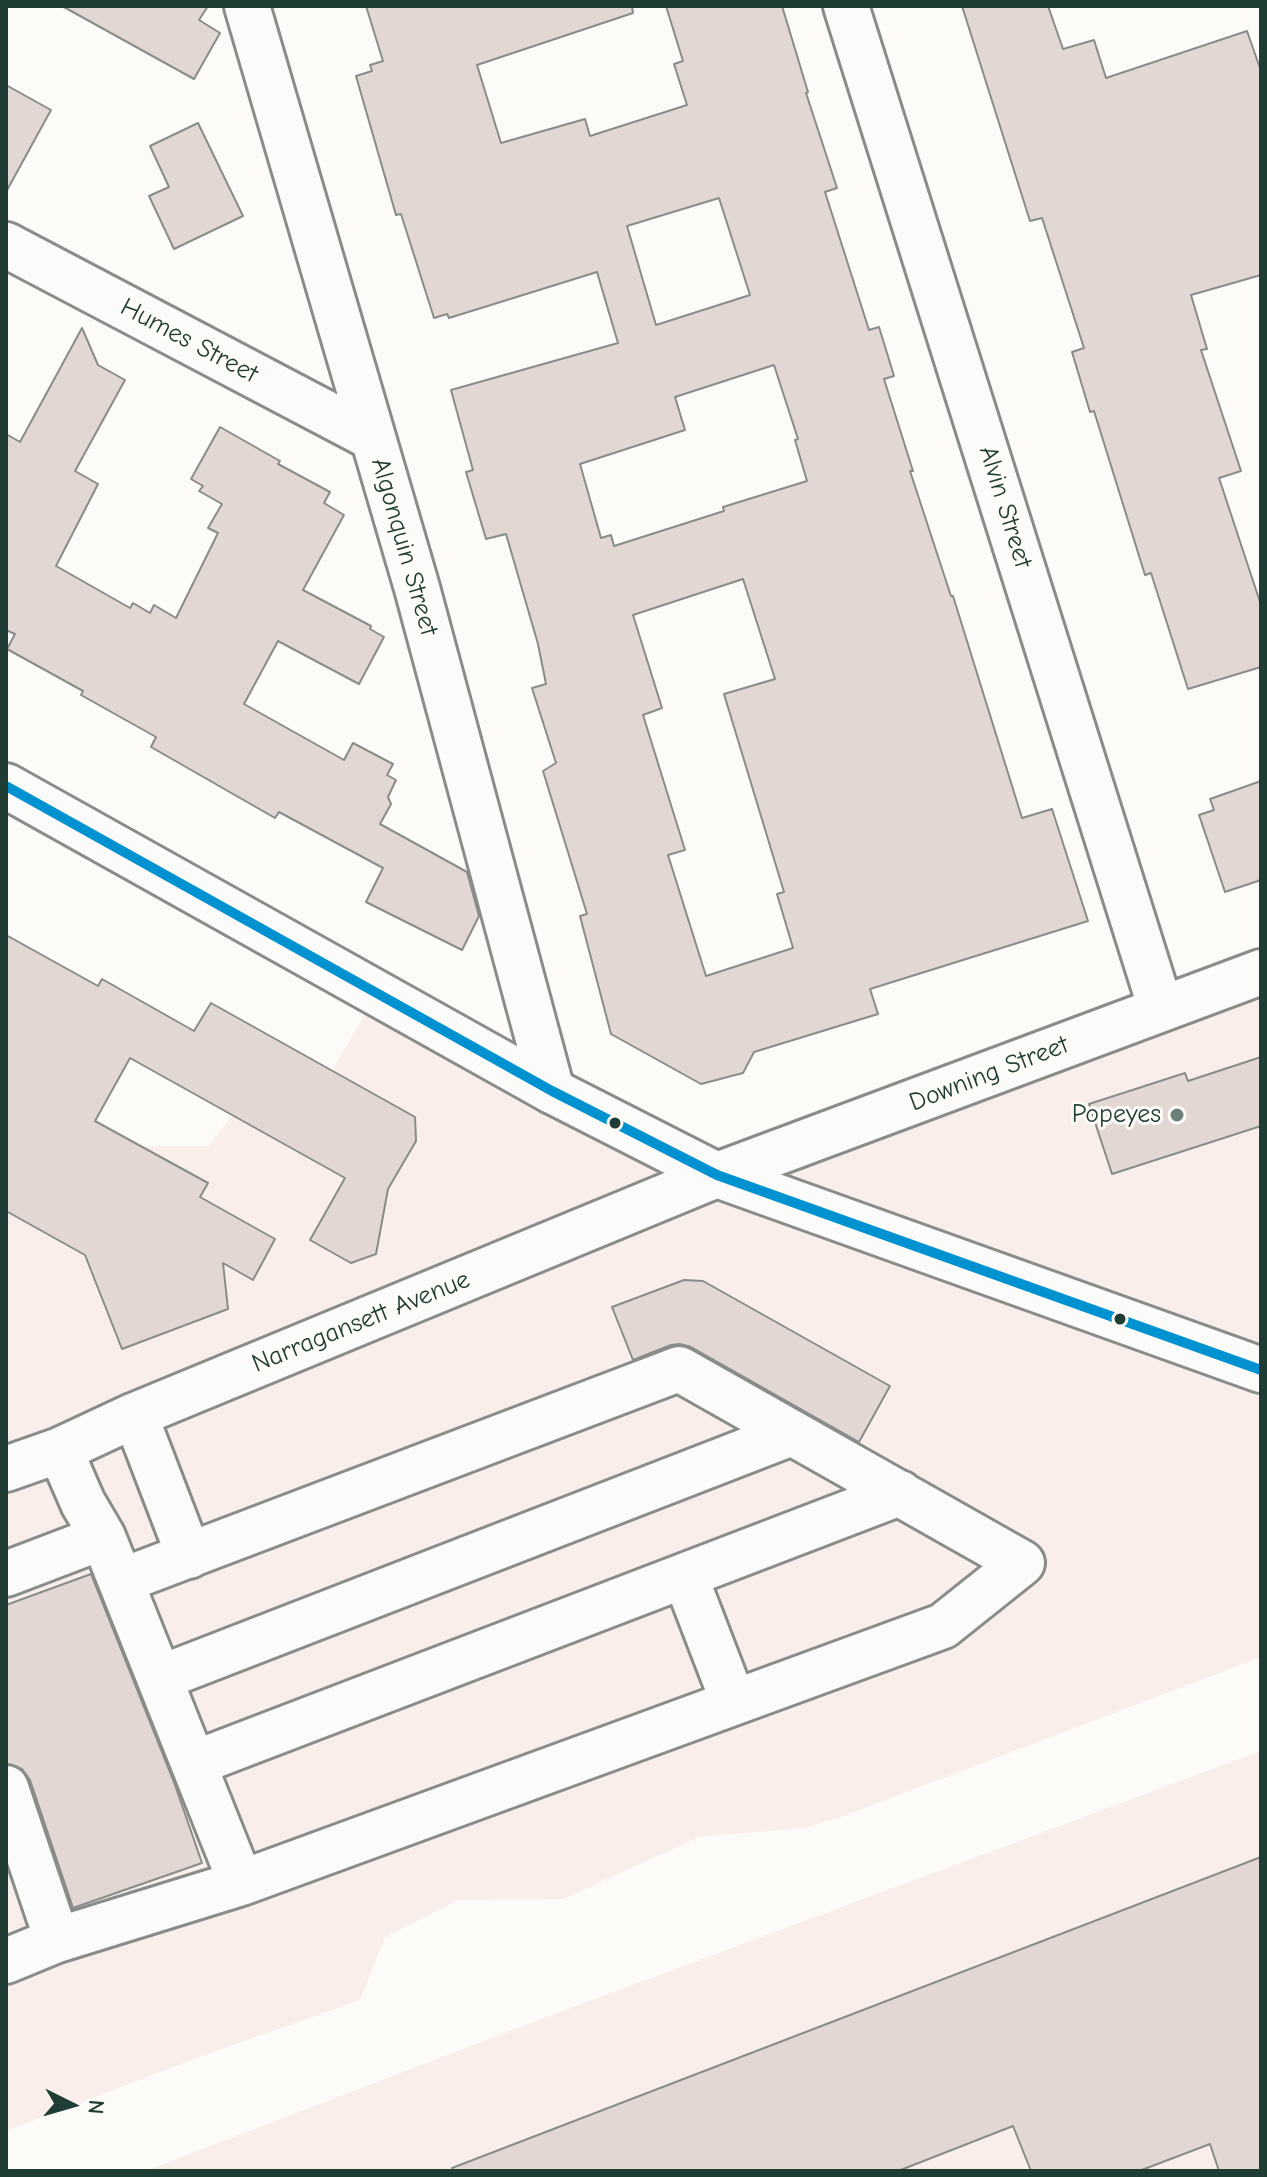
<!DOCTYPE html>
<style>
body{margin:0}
#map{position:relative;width:1267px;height:2177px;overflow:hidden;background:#fcfbf8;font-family:"Comic Neue",sans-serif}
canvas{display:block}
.frame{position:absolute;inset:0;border:8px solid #1f3d34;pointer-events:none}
.north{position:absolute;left:32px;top:2065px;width:80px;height:80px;-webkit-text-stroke:6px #fdfcf7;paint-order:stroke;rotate:95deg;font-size:22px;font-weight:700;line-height:32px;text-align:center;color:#1f3d34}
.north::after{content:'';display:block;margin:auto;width:28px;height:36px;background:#1f3d34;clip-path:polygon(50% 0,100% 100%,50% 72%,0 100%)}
</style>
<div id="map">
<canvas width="1267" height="2177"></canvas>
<div class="frame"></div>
<div class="north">N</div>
</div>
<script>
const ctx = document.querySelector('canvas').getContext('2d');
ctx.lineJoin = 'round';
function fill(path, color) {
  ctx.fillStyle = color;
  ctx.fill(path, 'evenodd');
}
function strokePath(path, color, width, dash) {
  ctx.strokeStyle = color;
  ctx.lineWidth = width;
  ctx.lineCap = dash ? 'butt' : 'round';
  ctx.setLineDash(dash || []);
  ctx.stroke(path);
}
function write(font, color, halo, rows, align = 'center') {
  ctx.font = font + ' "Comic Neue",sans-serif';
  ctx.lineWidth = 6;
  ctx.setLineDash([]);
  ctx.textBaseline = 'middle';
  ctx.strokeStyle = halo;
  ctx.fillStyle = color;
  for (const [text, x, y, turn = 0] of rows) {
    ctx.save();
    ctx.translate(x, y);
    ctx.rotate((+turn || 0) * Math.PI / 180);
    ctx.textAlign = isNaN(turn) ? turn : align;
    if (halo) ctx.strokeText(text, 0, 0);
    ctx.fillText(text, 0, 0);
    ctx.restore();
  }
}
const built = new Path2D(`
 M1261,977v680l-423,161 -35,10 -104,9 -136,62 -105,1 -73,37 -25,63 -158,56 -196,75v-985h202l35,-44 73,-4 51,-87 328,160z
 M1261,1751v420h-1116l407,-156z`);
const building = new Path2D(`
 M62,6h146l-9,14 21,13 -26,46z
 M366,6h266l1,7 -156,52 24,78 84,-24 5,17 97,-31 -13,-41 9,-3 -17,-55h116l26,86 -2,1 31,95 -12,4 44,138 10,-3 15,49 -10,3 29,92h-3l41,125h2l69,222 30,-9 36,112 -218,68 8,25 -124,38 -11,21 -42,11 -90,-50 -31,-118 7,-2 -44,-143 13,-8 -24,-75 14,-4 -8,-40 -32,-110 -20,5 -20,-67 7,-2 -22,-80 167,-47 -21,-71 -148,46 -2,-4 -13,4 -33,-104 -5,1 -40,-139 16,-5 -2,-6 13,-4zM719,198l31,97 -94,30 -29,-99zM774,365l24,74 -3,1 12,41 -84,26 1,4 -110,35 -3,-11 -10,3 -21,-74 105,-34 -10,-33zM743,579l32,100 -51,15 60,198 -7,2 16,54 -87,28 -38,-121 17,-5 -42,-135 19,-7 -29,-93z
 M962,6h86l15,43 31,-9 12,38 141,-47 14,40v204l-70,20 16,54 -6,1 40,121 -22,7 42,127v62l-73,22 -37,-116 -6,2 -51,-164 -4,1 -18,-60 12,-4 -42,-130 -12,3z
 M6,85l45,25 -45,82z
 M198,123l45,93 -69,33 -25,-53 20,-9 -19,-41z
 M82,328l16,37 27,15 -50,91 23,13 -42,82 74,42 3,-5 17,10 4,-8 22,13 42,-85 -10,-5 14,-24 -23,-13 4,-5 -12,-7 29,-52 60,34 -2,3 52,28 -6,11 20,12 -41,75 68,36 -1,3 14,8 -25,47 -81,-43 -34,63 100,56 9,-17 40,21 -6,11 9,5 -8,17 3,7 -11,20 87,48 12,44 -17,34 -96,-48 17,-34 -104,-56 -4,6 -124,-71 5,-10 -75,-42 2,-4 -76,-42 8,-15 -9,-4v-196l14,8z
 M1261,781v99l-36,12 -26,-77 15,-5 -4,-11z
 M6,935l92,51 4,-7 92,52 17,-28 204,114 1,24 -28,48 -12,65 -25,9 -41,-23 35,-62 -215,-120 -35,63 113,62 -8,14 75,42 -22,41 -30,-17 5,46 -106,40 -37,-94 -79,-44z
 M1261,1057v69l-149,48 -23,-70 96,-31 3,8z
 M684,1280l19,1 187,105 -31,56 -168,-95 -11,-3 -9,1 -38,15 -21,-53z
 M91,1574l84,211 27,78 -129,45 -43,-128 -8,-11 -16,-5v-159z
 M1261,1857v314h-42l-9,-27 -71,27h-108l-18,-45 -115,45h-445l-1,-3z`);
const minor = new Path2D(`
 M247,6l170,582 135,503
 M846,6l315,1003
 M6,245l367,193
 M135,1415l54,141
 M60,1450l23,53 20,34
 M6,1469l54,-19 75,-35 582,-240 544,-203
 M6,1574l97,-37 138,346 -184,57 -51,21
 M685,1576l48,125
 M121,1581l558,-212 343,194 -79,63 -702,257
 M160,1678l632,-245
 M195,1763l705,-270
 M6,1788l51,152`);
const major = new Path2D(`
 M6,786l546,305 165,84 544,195`);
const bus1 = new Path2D(`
 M6,786l546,305 165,84 544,195`);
const markers = [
 [1177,1115,8,"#6c8079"],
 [615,1123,7,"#1f3d34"],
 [1120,1319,7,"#1f3d34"]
];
const streetNames = [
 ["Humes Street",189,341,28],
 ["Alvin Street",1005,507,73],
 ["Algonquin Street",404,547,74],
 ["Downing Street",989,1074,-21],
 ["Narragansett Avenue",361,1322,-22]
];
const poiNames = [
 ["Popeyes",1161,1115]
];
fill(built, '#f9eee9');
fill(building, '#e3d7d3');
strokePath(building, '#888d8a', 2);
strokePath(minor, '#888d8a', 50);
strokePath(major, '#888d8a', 50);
strokePath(minor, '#fbfbf9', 44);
strokePath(major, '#fbfbf9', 44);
strokePath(bus1, '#0092d0', 10);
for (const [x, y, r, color] of markers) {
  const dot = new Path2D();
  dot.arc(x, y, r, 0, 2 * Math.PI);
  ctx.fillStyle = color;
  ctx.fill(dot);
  strokePath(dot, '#fdfcf7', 3);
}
write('26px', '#1f3d34', '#fdfcf7', streetNames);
write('26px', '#1f3d34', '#fdfcf7', poiNames, 'right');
</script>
